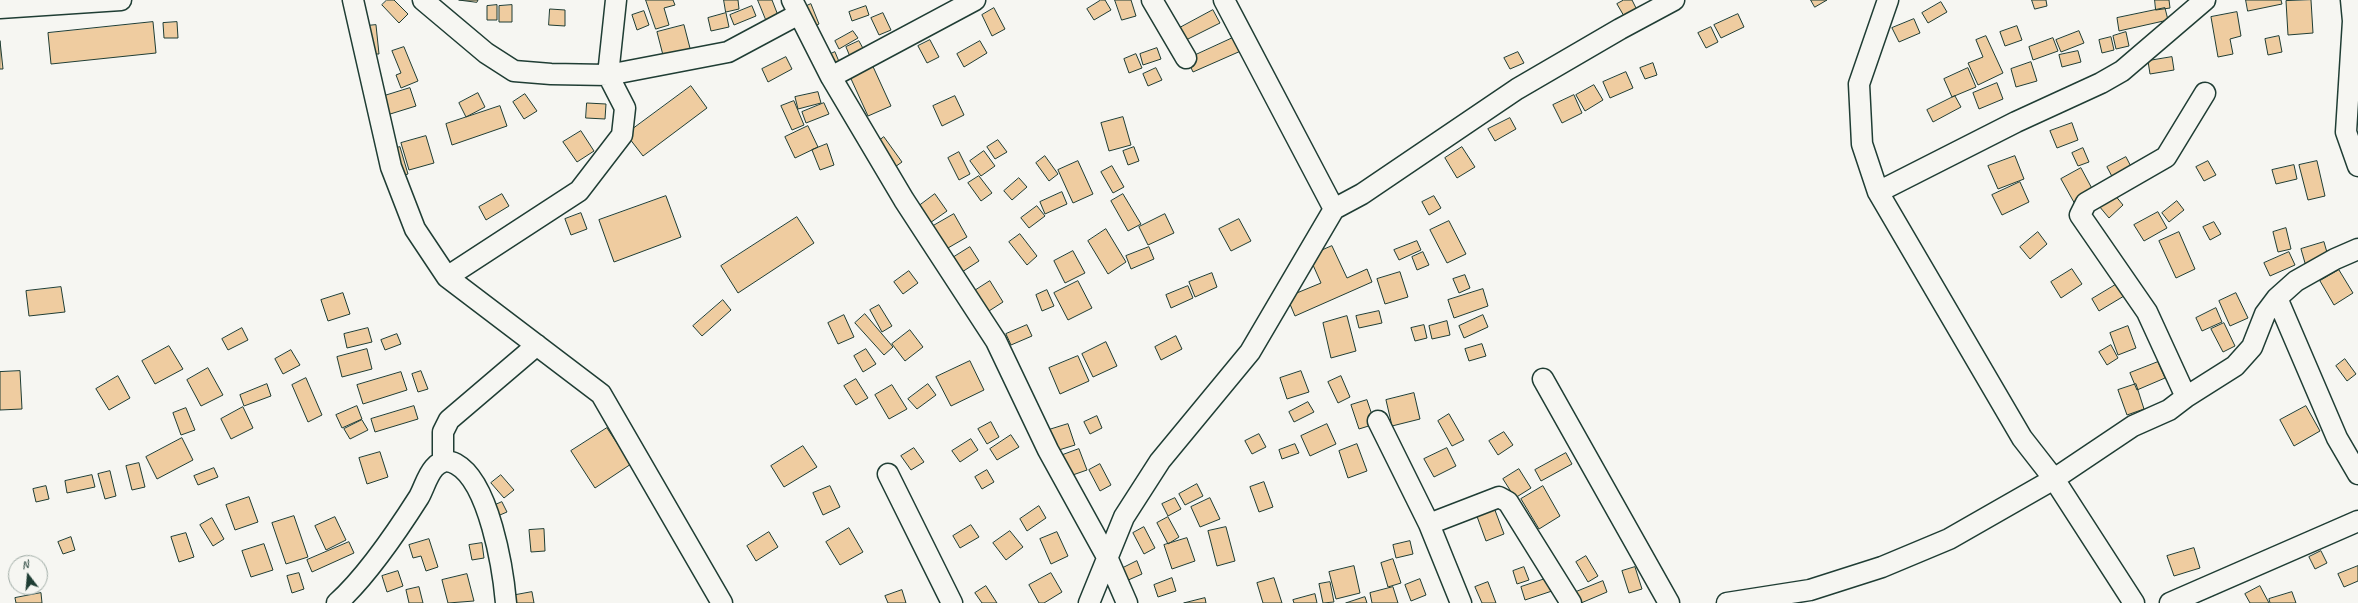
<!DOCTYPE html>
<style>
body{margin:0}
#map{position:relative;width:2358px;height:603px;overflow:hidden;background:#f6f6f2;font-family:Caveat,sans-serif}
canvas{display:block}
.north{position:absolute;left:8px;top:555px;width:40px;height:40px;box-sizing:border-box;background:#f6f6f2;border:1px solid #a0aca6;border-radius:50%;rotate:344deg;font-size:11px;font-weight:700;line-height:16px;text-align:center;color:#1f3d34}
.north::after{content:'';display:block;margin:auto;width:14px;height:18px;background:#1f3d34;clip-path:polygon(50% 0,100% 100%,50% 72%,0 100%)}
</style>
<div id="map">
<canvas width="2358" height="603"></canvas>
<div class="north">N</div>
</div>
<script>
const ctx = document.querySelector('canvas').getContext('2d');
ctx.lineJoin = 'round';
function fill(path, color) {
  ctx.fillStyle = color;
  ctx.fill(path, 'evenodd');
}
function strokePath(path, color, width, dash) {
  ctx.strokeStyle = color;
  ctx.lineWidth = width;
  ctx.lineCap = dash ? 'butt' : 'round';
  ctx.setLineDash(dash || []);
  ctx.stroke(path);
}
const building = new Path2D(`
 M387,0h7l14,14 -9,9 -17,-18z
 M459,0h19l-1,2z
 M646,0h27l2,5 -11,3 5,17 -13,4z
 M724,0h14l1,9 -13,3z
 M758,0h14l7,18 -12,4z
 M1101,0h4l6,10 -17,10 -7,-11z
 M1115,0h16l5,16 -14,4z
 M1624,0h8l8,16 -12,7 -11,-19z
 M1811,0h16l-12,7z
 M2032,0h14l1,6 -12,3z
 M2155,0h14l1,8 -14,2z
 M2246,0h35l1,4 -34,7z
 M2311,0l2,33 -25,2 -2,-34z
 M1941,2l6,10 -19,11 -6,-10z
 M811,4l8,20 -13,6 -8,-20z
 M497,5v15h-10v-14z
 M512,5v17h-13v-16z
 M752,6l4,10 -22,9 -4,-10z
 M866,6l3,9 -17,6 -3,-9z
 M994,8l11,21 -13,7 -10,-21z
 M2165,8l3,12 -49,11 -2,-13z
 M550,9l15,1v16l-16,-1z
 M1213,10l7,13 -40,20 -6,-12z
 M644,11l5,14 -12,5 -5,-15z
 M2237,12l4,24 -11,3 3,15 -15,3 -7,-40z
 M726,13l3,14 -18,4 -3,-13z
 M883,13l8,17 -12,5 -8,-17z
 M1738,14l6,13 -23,11 -7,-13z
 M1914,19l6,14 -21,9 -7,-14z
 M153,22l3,31 -105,11 -3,-31z
 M177,22l1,16h-14l-1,-15z
 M376,25l3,29h-11l-2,-28z
 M684,25l7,27 -27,7 -7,-27z
 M2017,26l5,14 -17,6 -5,-14z
 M1711,27l7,15 -12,6 -8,-15z
 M853,31l5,7 -19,11 -4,-8z
 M2079,31l5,12 -23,9 -5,-12z
 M2126,32l3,14 -13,3 -3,-13z
 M1237,36l6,14 -50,22 -6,-13z
 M1986,36l17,37 -25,12 -10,-22 15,-6 -7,-17z
 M2279,36l3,16 -14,3 -3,-16z
 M2111,37l3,13 -12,3 -3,-13z
 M2053,38l5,13 -25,9 -4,-13z
 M930,40l9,17 -12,6 -9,-17z
 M0,41l3,28h-3z
 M859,41l6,11 -14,7 -5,-12z
 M980,41l7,12 -23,14 -7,-13z
 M404,47l14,34 -17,7 -5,-13 5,-2 -9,-22z
 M1157,48l4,11 -18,6 -3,-11z
 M2078,51l3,11 -19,5 -3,-12z
 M835,52l5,12 -14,5 -4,-11z
 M1518,52l6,11 -14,6 -6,-11z
 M1136,54l6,14 -13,5 -5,-14z
 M786,57l6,12 -24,13 -6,-13z
 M2172,57l2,13 -24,4 -2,-13z
 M870,60l21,46 -23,10 -21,-46z
 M2031,62l6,19 -21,6 -5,-18z
 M1653,63l4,12 -12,4 -5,-11z
 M1156,68l6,12 -14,6 -5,-12z
 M1968,68l8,19 -24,10 -8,-18z
 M1626,72l7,16 -23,10 -7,-16z
 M1997,83l6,16 -24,10 -6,-16z
 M1594,85l9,15 -18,11 -9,-16z
 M691,86l16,22 -64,48 -17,-22z
 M410,88l6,18 -29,9 -6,-18z
 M818,92l3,11 -23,6 -3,-12z
 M478,93l7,14 -19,10 -7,-14z
 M525,94l12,17 -13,8 -11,-17z
 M1574,95l8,18 -20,10 -9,-18z
 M955,96l9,19 -22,11 -9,-20z
 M1955,96l6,11 -28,15 -6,-12z
 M794,101l10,24 -12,5 -11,-24z
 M587,103l19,1 -1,15 -19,-1z
 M824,103l5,11 -23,9 -4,-11z
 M500,106l7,20 -55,19 -6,-21z
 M1123,117l8,28 -22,6 -8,-28z
 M1510,118l6,11 -21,12 -7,-12z
 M2072,123l6,17 -21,8 -7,-17z
 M808,126l10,21 -23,11 -10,-21z
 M581,131l13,20 -17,11 -14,-20z
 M426,136l8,27 -25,7 -8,-27z
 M884,137l18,25 -17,12 -18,-24z
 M998,140l9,12 -12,7 -8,-12z
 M827,144l7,21 -14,5 -8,-20z
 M400,147l8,27 -11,3 -8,-27z
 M1134,147l5,14 -11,4 -5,-14z
 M1462,147l13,20 -18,11 -12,-20z
 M2083,148l6,14 -11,4 -6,-13z
 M984,151l11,15 -14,10 -11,-15z
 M959,152l11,22 -11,6 -11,-22z
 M1045,156l13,18 -9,7 -13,-18z
 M2015,156l9,23 -26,10 -10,-23z
 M2126,157l9,17 -19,10 -9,-17z
 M1078,161l15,33 -20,9 -15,-33z
 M2208,161l8,14 -12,6 -8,-14z
 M2317,161l8,35 -17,4 -9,-35z
 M2294,165l3,14 -21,5 -4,-14z
 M1112,166l12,21 -11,6 -12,-21z
 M2081,168l15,28 -20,10 -15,-27z
 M979,176l13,17 -11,8 -13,-18z
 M1019,178l8,9 -15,13 -8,-9z
 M2020,182l9,20 -27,13 -10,-20z
 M1062,192l5,12 -22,10 -5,-12z
 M502,194l7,12 -23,14 -7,-13z
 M935,194l12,17 -20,14 -12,-16z
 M1123,194l18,30 -13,7 -17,-30z
 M2114,194l9,11 -14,13 -10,-12z
 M666,196l15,41 -67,25 -15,-42z
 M1434,196l7,12 -12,7 -7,-13z
 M2177,201l7,9 -15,12 -7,-9z
 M1037,206l8,10 -16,12 -8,-10z
 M2158,212l9,16 -23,13 -10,-16z
 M581,213l6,16 -16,6 -6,-16z
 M954,214l13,23 -26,15 -13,-23z
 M1165,214l9,19 -26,12 -9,-18z
 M797,217l17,26 -76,50 -17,-27z
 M1239,219l12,22 -20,10 -12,-22z
 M1449,221l17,33 -19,9 -17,-33z
 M2214,222l7,12 -11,6 -7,-13z
 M2286,228l5,21 -13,3 -5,-20z
 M1106,229l20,33 -18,12 -20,-33z
 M2038,232l9,12 -17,15 -10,-12z
 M2179,232l16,37 -19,9 -17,-37z
 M1020,234l17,22 -10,9 -18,-23z
 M1417,241l4,9 -22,10 -5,-10z
 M2324,242l6,21 -23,7 -6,-21z
 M1332,246l15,32 20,-9 5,13 -77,34 -8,-19 34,-14 -12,-27z
 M970,247l9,14 -17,11 -8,-15z
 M1149,247l5,12 -23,10 -5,-13z
 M1073,251l12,22 -20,10 -11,-22z
 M1423,252l6,13 -12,5 -5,-13z
 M2289,252l6,13 -25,11 -6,-13z
 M2072,269l10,15 -21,14 -10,-16z
 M2339,270l14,23 -19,12 -14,-24z
 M909,271l9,12 -15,11 -9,-12z
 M1400,272l8,25 -23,7 -8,-25z
 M1212,273l5,14 -22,10 -6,-15z
 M1465,275l5,13 -11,5 -6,-14z
 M990,281l13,21 -25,16 -13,-21z
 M1078,281l14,27 -24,12 -14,-27z
 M2117,284l7,12 -25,15 -7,-12z
 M1188,286l5,12 -22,10 -5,-13z
 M61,287l4,25 -36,4 -3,-25z
 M1483,289l5,17 -34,12 -6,-18z
 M1047,290l7,16 -12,5 -6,-16z
 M343,293l7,21 -22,7 -7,-21z
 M2236,293l12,25 -18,8 -11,-25z
 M723,300l8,10 -29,26 -9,-10z
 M879,305l13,21 -10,6 -12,-22z
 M2216,308l6,14 -20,9 -6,-13z
 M1379,311l3,12 -23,5 -3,-12z
 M865,314l28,33 -9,8 -29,-32z
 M844,315l10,22 -16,7 -10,-21z
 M1483,315l5,12 -24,11 -5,-12z
 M1347,316l9,35 -25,7 -8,-35z
 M1447,321l3,14 -18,4 -3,-13z
 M2224,323l11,23 -12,6 -12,-23z
 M1027,325l5,11 -21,9 -5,-11z
 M1424,325l3,13 -12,3 -4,-13z
 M2128,326l8,22 -18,7 -8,-22z
 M242,328l6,12 -20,10 -6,-11z
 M368,328l4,14 -25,6 -3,-14z
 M910,330l13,17 -18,14 -13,-17z
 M397,334l4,10 -16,6 -4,-10z
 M1176,336l6,13 -21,11 -6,-13z
 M1106,342l11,24 -24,11 -11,-23z
 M1482,344l4,12 -17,5 -4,-12z
 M2111,345l7,13 -11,7 -8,-13z
 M169,346l14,23 -28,15 -13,-23z
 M367,349l5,20 -30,8 -5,-20z
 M866,349l10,15 -13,8 -9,-16z
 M291,350l9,15 -17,9 -8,-15z
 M1078,356l11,25 -29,13 -11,-26z
 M2345,359l11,15 -9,7 -11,-15z
 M970,361l14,29 -33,16 -15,-29z
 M2158,362l7,16 -28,12 -7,-17z
 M208,368l15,27 -22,11 -14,-26z
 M20,371l2,38 -22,1v-38z
 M421,371l7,18 -10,3 -6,-18z
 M1301,371l8,21 -22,7 -7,-21z
 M401,372l6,18 -44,14 -6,-19z
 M118,376l12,22 -21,12 -13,-21z
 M1341,376l9,21 -12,6 -10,-21z
 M306,378l16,37 -14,7 -16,-37z
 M856,379l12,19 -12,7 -12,-19z
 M267,384l4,12 -27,10 -4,-11z
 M928,384l8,11 -19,14 -9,-10z
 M2136,384l8,25 -17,6 -9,-25z
 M892,385l15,24 -18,10 -14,-24z
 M1414,393l6,26 -28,7 -6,-26z
 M1367,400l8,24 -16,5 -8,-24z
 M1308,402l6,10 -20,10 -5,-10z
 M357,406l5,13 -20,9 -6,-13z
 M414,406l4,13 -43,13 -4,-13z
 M2306,406l14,25 -26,15 -14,-26z
 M243,407l10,21 -22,11 -10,-20z
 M186,408l9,22 -14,5 -8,-22z
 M1449,414l15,26 -12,6 -14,-25z
 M1097,416l5,12 -12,6 -6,-12z
 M362,420l6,10 -18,9 -6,-10z
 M991,422l8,15 -12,7 -9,-15z
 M1068,424l7,21 -29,9 -7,-21z
 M1327,424l9,20 -26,12 -9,-20z
 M607,428l24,36 -36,24 -24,-37z
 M1504,432l9,13 -15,10 -9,-14z
 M1259,434l7,13 -14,7 -7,-13z
 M1011,435l8,12 -22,13 -7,-11z
 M182,438l11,22 -36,19 -11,-22z
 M971,439l7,11 -18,12 -8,-11z
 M1295,444l4,9 -17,6 -3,-9z
 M1357,444l10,27 -19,7 -9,-27z
 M803,446l14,21 -33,20 -13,-21z
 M914,448l10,14 -13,8 -10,-14z
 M1447,448l9,18 -22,11 -10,-18z
 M1079,449l8,21 -20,7 -7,-21z
 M380,452l8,25 -21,7 -8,-26z
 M1566,453l6,11 -31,17 -6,-11z
 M139,463l6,24 -13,3 -6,-24z
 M1100,464l11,21 -11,6 -11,-21z
 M214,468l4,9 -20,8 -4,-9z
 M1519,469l12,19 -16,10 -12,-19z
 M987,470l7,12 -12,7 -7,-12z
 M110,471l6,25 -11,3 -7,-25z
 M92,475l3,12 -28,6 -2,-12z
 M501,475l13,15 -10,8 -13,-15z
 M1264,482l9,25 -14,5 -9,-25z
 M1197,484l6,12 -18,9 -6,-11z
 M46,486l3,13 -13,3 -3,-13z
 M830,486l10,21 -17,8 -10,-22z
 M1543,486l17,30 -21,13 -18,-30z
 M249,497l9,25 -23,8 -9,-25z
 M1175,498l6,11 -13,7 -6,-12z
 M1210,498l10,21 -20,8 -9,-20z
 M502,502l5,10 -19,8 -4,-10z
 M1493,505l11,29 -18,7 -11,-30z
 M1039,506l7,12 -19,13 -7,-12z
 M294,516l14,41 -22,7 -14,-41z
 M335,517l11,23 -20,10 -11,-24z
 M1168,517l11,20 -11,7 -11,-21z
 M212,518l12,21 -11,7 -13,-21z
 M971,525l8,12 -19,11 -7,-12z
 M1144,527l11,21 -11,6 -11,-21z
 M1226,527l9,34 -18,5 -9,-35z
 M849,528l14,24 -23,13 -14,-23z
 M544,529l1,22 -14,1 -2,-22z
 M1010,531l13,16 -17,13 -13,-17z
 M769,532l9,15 -22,14 -9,-15z
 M1057,532l11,24 -17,8 -11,-25z
 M186,533l8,24 -15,5 -8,-25z
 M71,537l4,13 -12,4 -5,-12z
 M1187,538l8,23 -23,8 -8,-24z
 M429,539l9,28 -12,4 -5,-15 -8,2 -4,-13z
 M1410,541l3,13 -17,4 -3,-13z
 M349,542l5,11 -42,19 -5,-12z
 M482,543l2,15 -12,2 -3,-15z
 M264,544l9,26 -22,7 -9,-26z
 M2194,548l6,20 -26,8 -7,-20z
 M2321,551l6,12 -12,6 -6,-12z
 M1586,556l12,20 -10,6 -12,-20z
 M1393,559l8,24 -13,4 -7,-24z
 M1137,561l5,13 -16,7 -5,-12z
 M1354,566l6,27 -24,6 -7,-27z
 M2358,566v15l-14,6 -6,-13z
 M1524,567l5,13 -12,4 -4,-13z
 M1635,567l7,22 -13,4 -7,-22z
 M398,571l5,15 -16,6 -5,-16z
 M299,573l5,16 -12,4 -5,-17z
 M1051,573l11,19 -18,11h-5l-10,-18z
 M467,574l7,27 -26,2 -6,-23z
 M1172,578l4,13 -18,6 -4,-12z
 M1274,578l8,25h-19l-6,-20z
 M1548,578l4,13 -27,9 -4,-13z
 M1420,579l6,16 -15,6 -6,-16z
 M1603,581l4,11 -26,11 -5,-11z
 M1330,582l4,20 -11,1 -4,-19z
 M1488,582l8,21h-14l-7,-16z
 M986,586l11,17h-15l-7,-10z
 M2260,586l9,17h-19l-5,-9z
 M419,587l4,16h-14l-3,-13z
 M1393,587l5,16h-26l-2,-10z
 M902,590l4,13h-18l-3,-7z
 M532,592l2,11h-28l-1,-6z
 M2292,592l4,11h-26l-1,-4z
 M41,593l1,10h-26l-1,-5z
 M1315,594l2,9h-23l-1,-3z
 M1365,597l2,6h-21z
 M1205,598l1,5h-22z`);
const minor = new Path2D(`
 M353,0l38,167 24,62 32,48 154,117 121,209
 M423,0l63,53 28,18 37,3 57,1 120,-23 71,-38
 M792,0l39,77 73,123 92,141 52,109 59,107 20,46
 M1152,0l34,58
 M1224,0l110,209
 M1888,0l-29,84 3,60 16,48 144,246 32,41 80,124
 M2351,0l2,21 -7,111 12,34
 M0,8l121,-8
 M831,77l144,-77
 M1878,192l138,-70 85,-39 21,-12 83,-71
 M447,277l132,-86 43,-56 3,-27 -17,-33 8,-75
 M2277,298l60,140 21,36
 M1543,379l126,224
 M2186,397l-39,-85 -67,-97 6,-12 80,-46 39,-64
 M1378,421l51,103 32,79
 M443,461v-29l6,-12 88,-75
 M888,474l64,129
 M1429,524l70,-27 9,5 63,101
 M337,603c28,-25 61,-73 82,-106 5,-9 8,-21 15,-29 7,-8 14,-8 22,-4 33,18 47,104 50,139
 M1089,603l35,-86 36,-56 90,-109 84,-143 28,-15 155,-105 103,-60 54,-29
 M1727,603l83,-13 72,-23 67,-28 105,-60 79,-53 36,-16 17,-13 49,-31 17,-19 13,-33 12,-16 19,-17 39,-22 23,-10
 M2170,603l188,-82`);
fill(building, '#efcca0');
strokePath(building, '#1f3d34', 1);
strokePath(minor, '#1f3d34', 23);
strokePath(minor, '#f6f6f2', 20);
</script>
